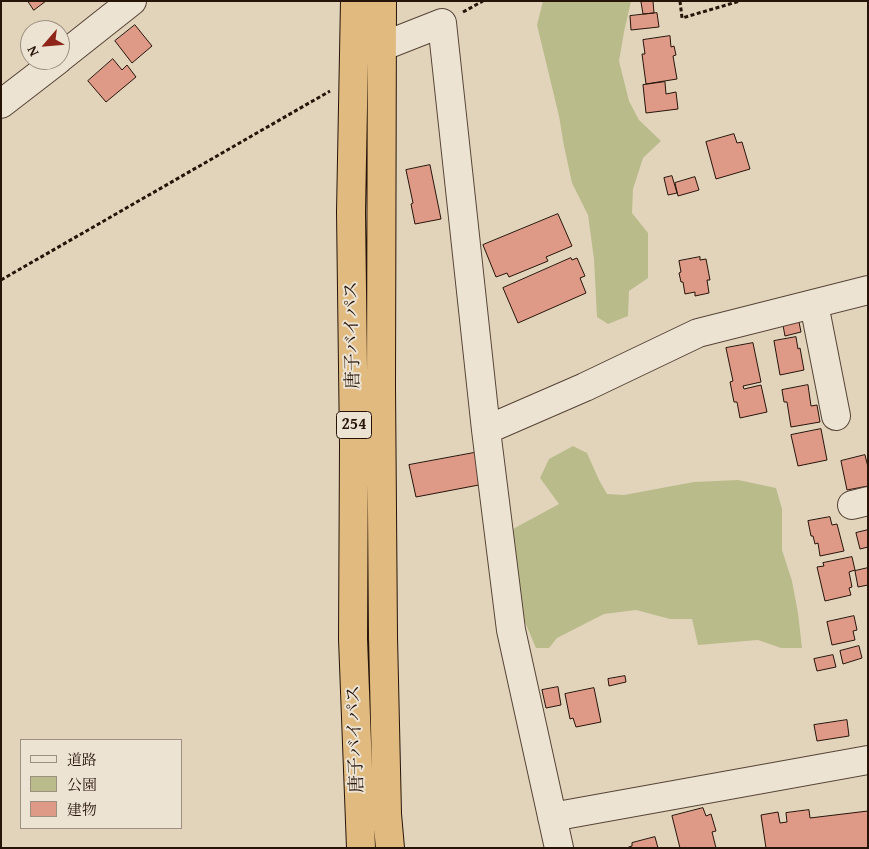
<!DOCTYPE html>
<meta charset="utf-8">
<style>
body{margin:0}
#map{position:relative;width:869px;height:849px;overflow:hidden;background:#e1d4bb;font-family:"Gentium Book Plus","Noto Serif JP",serif}
canvas{display:block}
.frame{position:absolute;inset:0;border:2px solid #271409;pointer-events:none}
.legend{position:absolute;left:20px;top:739px;width:162px;height:90px;box-sizing:border-box;background:#ece3d3;border:1px solid #9d9082;margin:0;padding:6px 9px;list-style:none;font-size:15px;color:#271409}
.legend li{display:flex;align-items:center;gap:10px;height:25px}
.legend b{width:25px;border:1px solid #9d9082}
.north{position:absolute;left:20px;top:20px;width:50px;height:50px;box-sizing:border-box;background:#ece3d3;border:1px solid #9d9082;border-radius:50%;rotate:243deg;font-size:14px;font-weight:700;line-height:20px;text-align:center;color:#271409}
.north::after{content:'';display:block;margin:auto;width:18px;height:22px;background:#8f2418;clip-path:polygon(50% 0,100% 100%,50% 72%,0 100%)}
</style>
<div id="map">
<canvas width="869" height="849"></canvas>
<div class="frame"></div>
<ul class="legend">
<li><b style="height:6px;background:#ece3d3"></b>道路</li>
<li><b style="height:14px;background:#babb8b"></b>公園</li>
<li><b style="height:14px;background:#de9987"></b>建物</li>
</ul>
<div class="north">N</div>
</div>
<script>
const ctx = document.querySelector('canvas').getContext('2d');
ctx.lineJoin = 'round';
function fill(path, color) {
  ctx.fillStyle = color;
  ctx.fill(path, 'evenodd');
}
function strokePath(path, color, width, dash) {
  ctx.strokeStyle = color;
  ctx.lineWidth = width;
  ctx.lineCap = dash ? 'butt' : 'round';
  ctx.setLineDash(dash || []);
  ctx.stroke(path);
}
function write(font, color, halo, rows, align = 'center') {
  ctx.font = font + ' "Gentium Book Plus","Noto Serif JP",serif';
  ctx.lineWidth = 4;
  ctx.setLineDash([]);
  ctx.textBaseline = 'middle';
  ctx.strokeStyle = halo;
  ctx.fillStyle = color;
  for (const [text, x, y, turn = 0] of rows) {
    ctx.save();
    ctx.translate(x, y);
    ctx.rotate((+turn || 0) * Math.PI / 180);
    ctx.textAlign = isNaN(turn) ? turn : align;
    if (halo) ctx.strokeText(text, 0, 0);
    ctx.fillText(text, 0, 0);
    ctx.restore();
  }
}
const green = new Path2D(`
 M543,1h88l-7,31 -5,29 10,40 10,19 22,21 -18,17 -10,31 -1,24 16,20v45l-19,13 -1,25 -20,8 -11,-7 -3,-58 -6,-44 -16,-32 -8,-37 -5,-30 -22,-91z
 M573,446l14,7 12,27 8,14 17,1 70,-13 44,-2 38,8 6,21v41l10,31 6,32 4,35h-21l-23,-8 -60,5 -6,-26h-22l-34,-9 -32,4 -47,24 -8,10h-13l-17,-40 -5,-42 -1,-37 46,-25 -19,-26 9,-19z`);
const building = new Path2D(`
 M28,1h18l-12,9z
 M653,1l1,12 -11,1 -2,-12z
 M657,13l2,14 -28,3 -1,-14z
 M135,25l17,21 -20,17 -17,-22z
 M670,36l1,11 3,-1 2,9 -3,1 4,23 -31,5 -4,-30h3l-2,-14z
 M113,59l9,11 5,-5 9,12 -30,25 -18,-21z
 M665,82l1,12 10,-2 2,17 -32,4 -3,-28z
 M734,134l3,9 5,-1 8,27 -34,10 -10,-37z
 M430,165l11,54 -26,5 -4,-20 2,-1 -7,-33z
 M672,176l5,17 -9,2 -4,-17z
 M695,177l4,13 -21,6 -3,-13z
 M558,214l14,32 -26,11 2,4 -39,16 -2,-4 -11,4 -13,-32z
 M700,257v3l6,-1 4,21h-3l2,13 -14,3v-4l-10,2 -2,-12h-2l-2,-9 2,-1 -2,-11z
 M571,258l1,2 5,-2 8,18 -5,2 6,15 -68,30 -15,-35z
 M798,317l3,15 -16,4 -3,-16z
 M796,337l2,12 2,-1 4,22 -24,5 -6,-34z
 M753,343l8,39 -18,4 1,3 17,-4 6,27 -27,6 -3,-16h-3l-4,-20 3,-1 -7,-33z
 M808,385l3,21 6,-1 3,17 -29,5 -4,-25h-3l-2,-12z
 M821,429l6,31 -29,6 -7,-31z
 M479,452l5,32 -68,13 -7,-32z
 M865,455l3,12v19l-21,4 -6,-29z
 M830,517l2,8 5,-1 7,27 -24,5 -2,-13 -3,1 -2,-8h-2l-3,-15z
 M868,530v17l-8,2 -4,-16z
 M852,557l3,13 -6,2 3,15 -3,1 2,7 -26,6 -8,-34 7,-1 -1,-3z
 M868,568v17l-10,2 -3,-16z
 M854,616l3,14 -4,1 2,9 -23,5 -5,-23z
 M859,646l3,12 -19,6 -3,-13z
 M833,655l3,12 -19,4 -3,-12z
 M625,676l1,6 -17,4 -1,-7z
 M558,687l3,18 -15,3 -4,-18z
 M594,688l7,34 -25,5 -3,-9 -3,1 -5,-25z
 M847,720l2,16 -32,5 -3,-16z
 M703,808l3,8 5,-2 5,17 -4,1 4,16h-36l-8,-32z
 M809,810l1,8 58,-7v37h-102l-5,-33 17,-3 2,11 7,-1 -1,-9z
 M655,837l3,11h-32l6,-2v-3z`);
const path = new Path2D(`
 M680,1l2,17 58,-17
 M463,12l20,-11
 M1,280l329,-189`);
const minor = new Path2D(`
 M381,47l61,-24 44,407 25,200 48,218
 M60,58l72,-57
 M1,104l57,-44
 M814,304l22,112
 M486,430l99,-43 113,-54 170,-43
 M852,505l16,-4
 M552,817l316,-57`);
const highway = new Path2D(`
 M355,1l-4,211 3,233 -1,194 8,209
 M382,1l-1,384 2,251 4,178 3,34`);
const shields = [
 [354,425,35]
];
const shieldNames = [
 ["254",354,425]
];
const streetNames = [
 ["唐子バイパス",353,335,-91],
 ["唐子バイパス",356,739,-92]
];
fill(green, '#babb8b');
fill(building, '#de9987');
strokePath(building, '#271409', 1);
strokePath(minor, '#564436', 30);
strokePath(highway, '#271409', 30);
strokePath(path, '#271409', 3, [4, 2.5]);
strokePath(minor, '#ece3d3', 28);
strokePath(highway, '#e0ba7e', 28);
for (const [x, y, w] of shields) {
  const box = new Path2D();
  box.roundRect(x - w / 2, y - 13.5, w, 27, 4);
  ctx.fillStyle = '#ece3d3';
  ctx.fill(box);
  strokePath(box, '#271409', 1);
}
write('bold 16px', '#271409', null, shieldNames);
write('18px', '#271409', '#ece3d3', streetNames);
</script>
